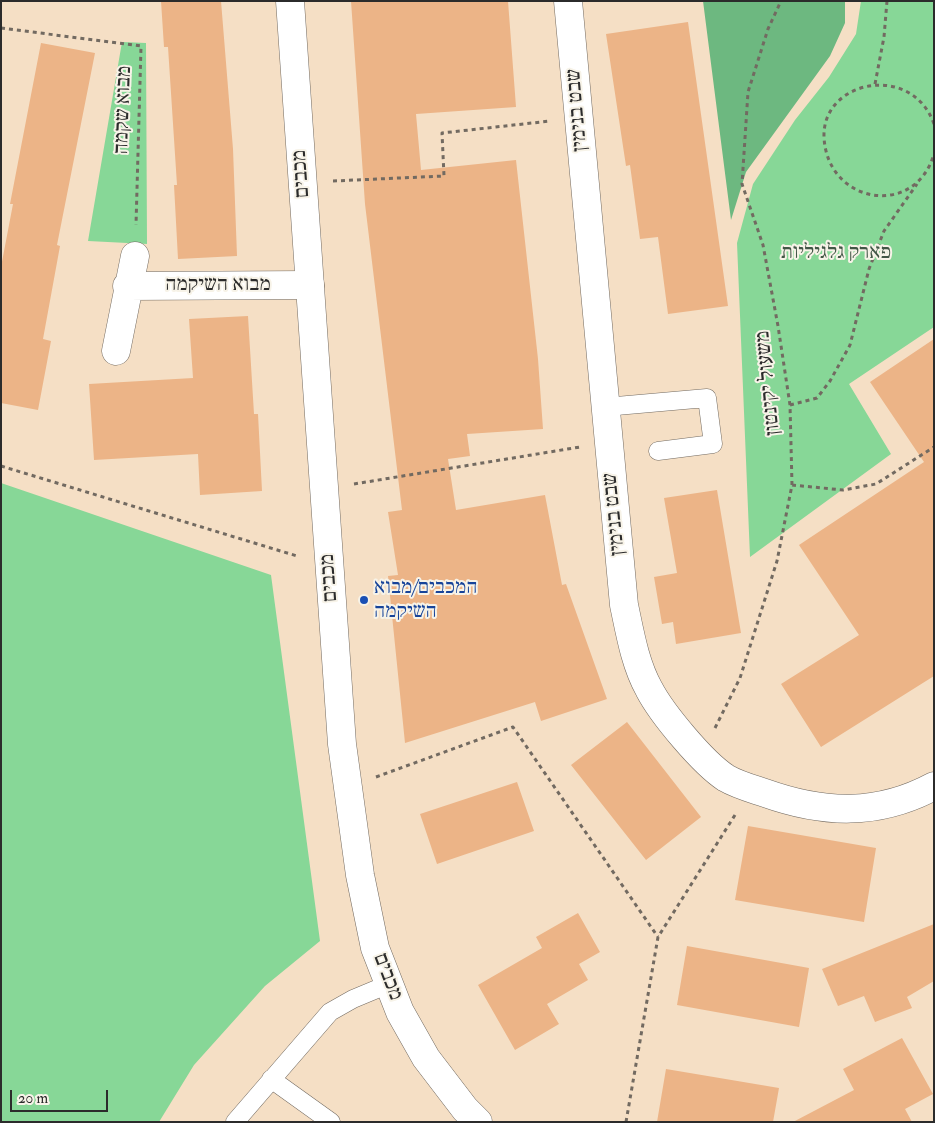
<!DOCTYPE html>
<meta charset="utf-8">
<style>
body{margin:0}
#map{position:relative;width:935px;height:1123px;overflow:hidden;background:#f5dfc5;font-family:"IM FELL Double Pica",serif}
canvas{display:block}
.frame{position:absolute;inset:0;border:2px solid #2b2b2b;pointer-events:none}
.scale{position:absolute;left:10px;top:1090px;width:98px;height:22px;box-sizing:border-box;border:2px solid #2b2b2b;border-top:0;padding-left:6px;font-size:15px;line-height:18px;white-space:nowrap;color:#2b2b2b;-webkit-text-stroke:4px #f7f3e8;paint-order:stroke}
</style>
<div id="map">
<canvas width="935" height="1123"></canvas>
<div class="frame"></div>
<div class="scale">20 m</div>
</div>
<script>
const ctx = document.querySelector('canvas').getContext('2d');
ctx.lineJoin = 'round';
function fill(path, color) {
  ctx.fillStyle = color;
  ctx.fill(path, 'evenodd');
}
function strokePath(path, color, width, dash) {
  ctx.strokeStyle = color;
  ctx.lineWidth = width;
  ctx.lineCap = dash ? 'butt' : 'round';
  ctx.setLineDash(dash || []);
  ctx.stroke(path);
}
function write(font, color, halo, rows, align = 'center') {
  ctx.font = font + ' "IM FELL Double Pica","Frank Ruhl Libre",serif';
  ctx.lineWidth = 4;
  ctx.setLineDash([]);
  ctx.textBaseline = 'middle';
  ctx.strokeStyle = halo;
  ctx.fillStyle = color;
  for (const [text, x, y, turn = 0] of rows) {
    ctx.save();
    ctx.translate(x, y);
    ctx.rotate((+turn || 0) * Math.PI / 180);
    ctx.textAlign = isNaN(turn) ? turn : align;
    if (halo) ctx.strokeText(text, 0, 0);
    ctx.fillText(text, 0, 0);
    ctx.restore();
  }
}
const green = new Path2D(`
 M861,1h73v326l-85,57 42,70 -141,103 -13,-314 16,-59 42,-64 34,-43 27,-43z
 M122,42l24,1 1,201 -59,-3z
 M1,483l270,92 49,366 -55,45 -71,79 -35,57h-158z`);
const forest = new Path2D(`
 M703,1h142v22l-15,33 -84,116 -15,48z`);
const building = new Path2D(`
 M161,1h60l12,148 4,107 -59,3 -4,-74h3l-9,-138h-4z
 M351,1h157l8,106 -100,7 5,56 95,-10 22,199 5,70 -76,5 3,22 -22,3 8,51 89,-15 17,90 4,-1 41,115 -66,22 -6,-19 -130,41 -17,-167 10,-1 -10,-63 14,-2 -37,-306z
 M688,22l40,284 -60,8 -10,-77 -18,2 -10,-74 -4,1 -20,-132z
 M41,43l54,10 -38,192 3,1 -17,93 8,2 -13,69 -37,-7v-136l12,-63h-3z
 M248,316l6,98h4l4,77 -62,4 -2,-41 -104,6 -5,-76 104,-6 -4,-59z
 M934,339v337l-113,71 -40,-63 78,-49 -60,-90 125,-83 -54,-80z
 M717,490l24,143 -65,11 -3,-22 -11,2 -8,-47 23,-4 -13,-75z
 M627,722l74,95 -55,43 -75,-95z
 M517,782l17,49 -97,33 -17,-50z
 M748,826l128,22 -12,74 -129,-22z
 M578,913l22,39 -21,12 9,16 -41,24 12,20 -44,26 -37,-65 64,-37 -6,-11z
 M934,924v57l-27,16 5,11 -37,14 -11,-26 -26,10 -16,-37z
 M687,946l122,22 -10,59 -122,-22z
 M902,1038l31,56 -28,15 7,13h-119l61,-32 -11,-21z
 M666,1069l113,19 -6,34h-116z`);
const path = new Path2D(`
 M1,28l140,18 -5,179
 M875,84l9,-47 3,-36
 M934,124c-22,-62 -112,-44 -110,13 3,67 91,82 110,17
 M333,181l111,-5 -2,-43 108,-12
 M790,405l27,-7 13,-17 20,-36 19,-76 15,-38 33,-47
 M1,466l296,90
 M354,484l226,-37
 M792,485l51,5 33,-6 58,-37
 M715,728l25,-50 37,-117 15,-76 -2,-80 -12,-79 -15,-81 -21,-61 6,-92 20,-63 13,-28
 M376,777l137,-50 145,210
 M626,1122l32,-185 77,-122`);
const lane = new Path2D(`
 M605,407l102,-9 6,46 -55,7
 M271,1079l60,43
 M235,1122l95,-110 23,-13 36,-15`);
const street = new Path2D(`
 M568,1l56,604c6,28 11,59 25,84 13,25 54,74 77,89 12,7 27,11 39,15 59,21 113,23 169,-7
 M127,286l183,-1
 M116,351l19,-95`);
const secondary = new Path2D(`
 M290,1l52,743 18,131 15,73 25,64 26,46 39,51 13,13`);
const markers = [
 [364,600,5,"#1a4fb4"]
];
const streetNames = [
 ["מבוא שקמה",124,110,-88],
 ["שבט בנימין",578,110,-95],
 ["מכבים",302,174,-94],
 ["מבוא השיקמה",218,285],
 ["משעול יקינטון",769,383,-96],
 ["שבט בנימין",615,514,-96],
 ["מכבים",330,578,-94],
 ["מכבים",387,977,69]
];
const parkNames = [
 ["פארק גלגיליות",836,253]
];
const transitNames = [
 ["המכבים/מבוא",374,588],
 ["השיקמה",374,612]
];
fill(green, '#87d797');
fill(forest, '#6db880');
fill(building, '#ecb487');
strokePath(lane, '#726a61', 19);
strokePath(street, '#726a61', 29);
strokePath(secondary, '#726a61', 29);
strokePath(path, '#726a61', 3, [4, 4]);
strokePath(lane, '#fff', 18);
strokePath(street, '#fff', 28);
strokePath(secondary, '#fff', 28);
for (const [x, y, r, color] of markers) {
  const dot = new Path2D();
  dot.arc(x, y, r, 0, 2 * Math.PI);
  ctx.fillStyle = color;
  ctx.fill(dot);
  strokePath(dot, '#f7f3e8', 2);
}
write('21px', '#2b2b2b', '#f7f3e8', streetNames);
write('21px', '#425646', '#f7f3e8', parkNames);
write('21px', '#164399', '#f7f3e8', transitNames, 'left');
</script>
